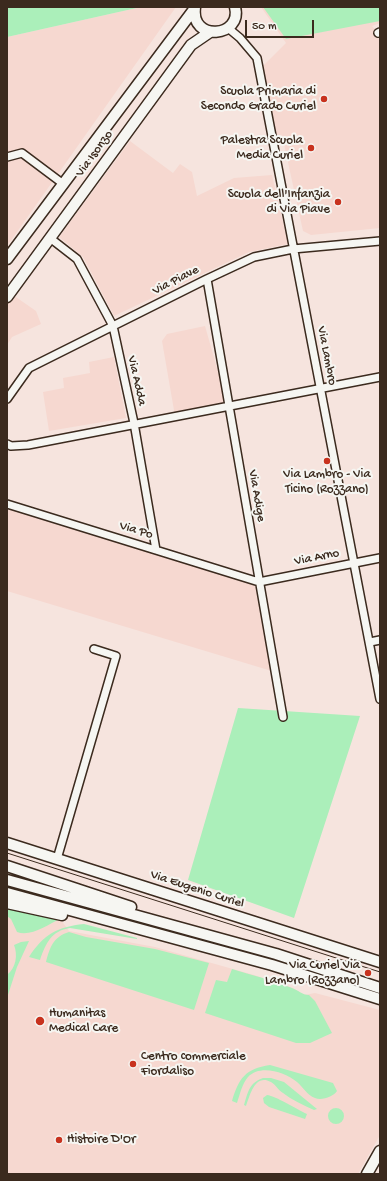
<!DOCTYPE html>
<style>
body{margin:0}
#map{position:relative;width:387px;height:1181px;overflow:hidden;background:#f6e4de;font-family:"Gochi Hand",sans-serif}
canvas{display:block}
.frame{position:absolute;inset:0;border:8px solid #3b2a1e;pointer-events:none}
.scale{position:absolute;left:245px;top:20px;width:69px;height:18px;box-sizing:border-box;border:2px solid #3b2a1e;border-top:0;padding-left:5px;font-size:12px;line-height:14px;white-space:nowrap;color:#3b2a1e;-webkit-text-stroke:3px #f6f6f2;paint-order:stroke}
</style>
<div id="map">
<canvas width="387" height="1181"></canvas>
<div class="frame"></div>
<div class="scale">50 m</div>
</div>
<script>
const ctx = document.querySelector('canvas').getContext('2d');
ctx.lineJoin = 'round';
function fill(path, color) {
  ctx.fillStyle = color;
  ctx.fill(path, 'evenodd');
}
function strokePath(path, color, width, dash) {
  ctx.strokeStyle = color;
  ctx.lineWidth = width;
  ctx.lineCap = dash ? 'butt' : 'round';
  ctx.setLineDash(dash || []);
  ctx.stroke(path);
}
function write(font, color, halo, rows, align = 'center') {
  ctx.font = font + ' "Gochi Hand",sans-serif';
  ctx.lineWidth = 4;
  ctx.setLineDash([]);
  ctx.textBaseline = 'middle';
  ctx.strokeStyle = halo;
  ctx.fillStyle = color;
  for (const [text, x, y, turn = 0] of rows) {
    ctx.save();
    ctx.translate(x, y);
    ctx.rotate((+turn || 0) * Math.PI / 180);
    ctx.textAlign = isNaN(turn) ? turn : align;
    if (halo) ctx.strokeText(text, 0, 0);
    ctx.fillText(text, 0, 0);
    ctx.restore();
  }
}
const built = new Path2D(`
 M141,7h35l-169,239v-209z
 M261,7h119v16l-8,3 8,9v193l-69,7 -8,-4 -21,-96 -8,1 -12,-69 24,-24z
 M130,141l43,32 7,-9 12,8 5,24 37,-18 38,-3 16,69 -39,8 -135,64 -31,-59 -24,-20z
 M10,293l26,18 5,13 -29,13 -5,8v-48z
 M205,326l23,81 -53,9 -13,-75 5,-7z
 M114,357l12,61 -77,13 -6,-39 21,-4 -1,-10 27,-5 -1,-11z
 M7,504l252,78 16,90 -268,-81z
 M7,909l54,11 8,11 86,16 99,28 39,13 11,7 11,-2 65,17v125l-22,39h-351z`);
const green = new Path2D(`
 M7,7h134l-134,30z
 M263,7h117v14l-94,18z
 M238,708l122,8 -66,202 -106,-38z
 M7,908l53,10v1c-13,6 -29,18 -43,13l-6,-13 -4,-3z
 M84,924l53,14v1l-67,-11c-19,3 -24,15 -30,32l-11,-3c15,-23 28,-30 55,-33z
 M69,932l17,5 69,12 54,14 -15,47 -148,-48c4,-15 7,-25 23,-30z
 M29,941l-12,26 -10,31v-23c9,-7 11,-20 7,-30l7,-3z
 M232,969c20,6 40,11 60,19 6,2 10,7 17,7l6,6 17,32 -22,10h-14l-91,-30 11,-33 11,2z
 M270,1065l63,18 4,8c-3,5 -15,10 -22,7 -8,-3 -12,-11 -18,-16 -12,-10 -37,-18 -49,-5 -6,7 -8,17 -11,26l-5,-2c7,-23 13,-32 38,-36z
 M263,1078h8l13,4 33,27 -3,1c-11,-5 -22,-10 -31,-17 -5,-3 -7,-8 -12,-11 -16,-9 -21,13 -25,24l-2,-1c4,-13 5,-22 19,-27z
 M267,1095c9,1 29,14 40,19l-2,5 -36,-12 -5,-4 -1,-5z
 M328 1116a8 8 0 1 1 16 0a8 8 0 1 1-16 0Z`);
const street = new Path2D(`
 M228,28l12,10 17,20 123,641
 M378,33l2,-1
 M7,157l15,-4 40,30
 M50,238l27,21 36,67 21,97 22,127
 M207,279l76,438
 M7,399l22,-31 178,-89 47,-22 39,-8 87,-8
 M7,444l4,2 17,-1 352,-68
 M7,504l252,78 121,-24
 M370,642l10,-2
 M57,859l59,-203 -22,-7`);
const secondary = new Path2D(`
 M195,7c-5,36 48,30 40,0
 M7,259l188,-251
 M7,297l184,-252 19,-13
 M7,843l373,119
 M7,866l124,41
 M7,880l269,74 104,34
 M7,893l265,72 108,34
 M7,903l55,12
 M367,1174l13,-23`);
const tram = new Path2D(`
 M7,853l373,119`);
const markers = [
 [324,99,4,"#c8321e"],
 [311,148,4,"#c8321e"],
 [338,202,4,"#c8321e"],
 [327,461,4,"#c8321e"],
 [368,973,4,"#c8321e"],
 [40,1021,5,"#c8321e"],
 [133,1064,4,"#c8321e"],
 [59,1140,4,"#c8321e"]
];
const poiNames = [
 ["Scuola Primaria di",316,92],
 ["Secondo Grado Curiel",316,107],
 ["Palestra Scuola",303,141],
 ["Media Curiel",303,156],
 ["Scuola dell'Infanzia",330,195],
 ["di Via Piave",330,210],
 ["Via Lambro - Via",327,475,"center"],
 ["Ticino (Rozzano)",327,490,"center"],
 ["Via Curiel Via",360,966],
 ["Lambro (Rozzano)",360,981],
 ["Humanitas",49,1014,"left"],
 ["Medical Care",49,1029,"left"],
 ["Centro commerciale",141,1057,"left"],
 ["Fiordaliso",141,1072,"left"],
 ["Histoire D'Or",67,1140,"left"]
];
const streetNames = [
 ["Via Isonzo",95,154,-54],
 ["Via Piave",176,281,-27],
 ["Via Lambro",326,356,79],
 ["Via Adda",136,381,77],
 ["Via Adige",256,496,80],
 ["Via Po",136,531,17],
 ["Via Arno",317,558,-11],
 ["Via Eugenio Curiel",197,890,18]
];
fill(built, '#f6d8d0');
fill(green, '#abefba');
strokePath(street, '#3b2a1e', 10);
strokePath(secondary, '#3b2a1e', 13);
strokePath(street, '#f6f6f2', 7);
strokePath(secondary, '#f6f6f2', 10);
strokePath(tram, '#3b2a1e', 1);
for (const [x, y, r, color] of markers) {
  const dot = new Path2D();
  dot.arc(x, y, r, 0, 2 * Math.PI);
  ctx.fillStyle = color;
  ctx.fill(dot);
  strokePath(dot, '#f6f6f2', 1.5);
}
write('13px', '#3b2a1e', '#f6f6f2', poiNames, 'right');
write('13px', '#3b2a1e', '#f6f6f2', streetNames);
</script>
